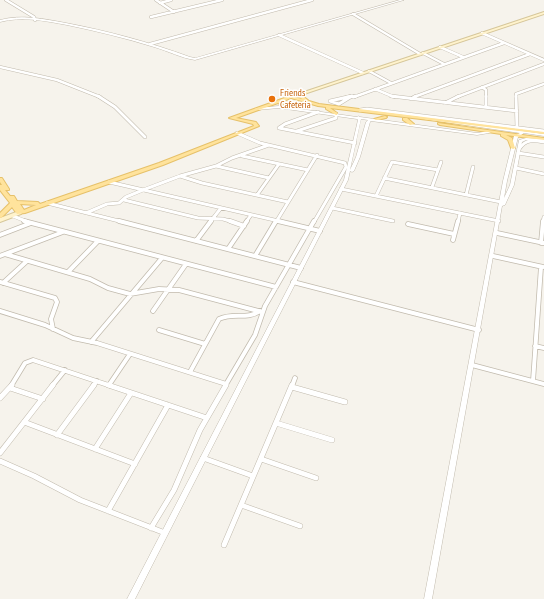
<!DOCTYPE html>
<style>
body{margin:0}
canvas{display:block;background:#f6f3ec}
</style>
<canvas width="544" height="599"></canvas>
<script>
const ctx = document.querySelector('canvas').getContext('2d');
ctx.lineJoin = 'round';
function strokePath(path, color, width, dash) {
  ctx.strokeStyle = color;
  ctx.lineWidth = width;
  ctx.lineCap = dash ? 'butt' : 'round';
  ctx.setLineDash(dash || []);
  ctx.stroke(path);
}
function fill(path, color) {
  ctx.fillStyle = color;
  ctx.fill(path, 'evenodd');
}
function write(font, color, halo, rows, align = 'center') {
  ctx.font = font + ' "PT Sans Narrow",sans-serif';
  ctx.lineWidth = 3;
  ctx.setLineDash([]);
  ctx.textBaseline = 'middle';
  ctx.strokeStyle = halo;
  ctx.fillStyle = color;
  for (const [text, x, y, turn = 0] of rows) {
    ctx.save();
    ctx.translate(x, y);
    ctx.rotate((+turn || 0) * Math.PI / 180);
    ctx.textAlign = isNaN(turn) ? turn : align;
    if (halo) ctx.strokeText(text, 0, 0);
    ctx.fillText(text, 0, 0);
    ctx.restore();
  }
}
const minorFar3 = new Path2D(`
 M6,0l28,17 1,3
 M156,0l18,12
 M160,3l11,-3
 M353,14l67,40
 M151,17l71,-17
 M482,33l62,27
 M279,35l84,38
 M150,44l162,-44
 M440,47l23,10
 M423,53l21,11
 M0,67l57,13 43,17
 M369,71l22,12
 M482,87l4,3v7
 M375,89l19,8
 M347,97l5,-1 -1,1
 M354,97l150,-54
 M414,97l116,-43
 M457,97l87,-33
 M516,97v-3l28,-10`);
const minorFar2 = new Path2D(`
 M98,96l17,11 30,30
 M352,96l-13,8 -9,-3z
 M391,96l126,15
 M486,96v11
 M516,96l1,31
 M353,97l3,-1
 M411,99l5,-3
 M445,103l14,-7
 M360,110l7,-1 177,22
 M279,128l76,15
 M279,128l6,-4 33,-12
 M297,131l39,-13v-4
 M237,133l23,10 85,20 1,4 -32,55
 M519,149c7,-10 14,-9 25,-7
 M518,153l26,4
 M242,156l66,14
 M216,166l53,12
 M516,168l28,6
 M180,176l22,7 86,19
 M384,178l117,24
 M109,182l174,40
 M432,187l9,-25
 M341,189l158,32
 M257,195l22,-31
 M466,195l7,-28
 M376,196l16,-34 46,8
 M124,200l74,18 25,1 10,3
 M47,203l76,19
 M332,208l61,13
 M86,213l21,-9 12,-1 7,-6 17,-7 37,-14 36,-10 16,-8 37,-13
 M13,216l15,6
 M210,222l11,-14
 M246,222l5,-7
 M276,222l41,-67
 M458,222l2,-9
 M543,222l1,-5`);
const minorFar1 = new Path2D(`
 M24,221l252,66
 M119,221l182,47
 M230,221l14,5
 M278,221l42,10
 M408,224l46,10
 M497,233l47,10
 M0,235l31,-12
 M453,240l5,-19
 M196,241l15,-20
 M541,243l2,-22
 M228,249l19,-28
 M5,254l85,25 18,9 22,6 29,-5 20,1 83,22
 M0,256l63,-24
 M255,256l21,-35
 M493,256l50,11
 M68,272l30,-31
 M0,282l55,16 2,4 -6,17 2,10
 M293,282l186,48
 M3,283l24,-22
 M0,311l45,14 28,13 24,5 129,41
 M153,311l33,-47
 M159,330l46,14
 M91,342l71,-84
 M535,346l9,2
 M472,365l72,19
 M190,372l29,-53c14,-7 28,1 41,-8
 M533,381l8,-114
 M109,385l21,-31
 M11,386l14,-23 8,-3 78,26
 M52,386l13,-16
 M93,386l4,-5
 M225,386l30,-51 10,-29 49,-85
 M292,386l3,-8`);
const minor = new Path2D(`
 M108,385l99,33
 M292,387l53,15
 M10,388l33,11
 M0,398l12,-13
 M24,422l111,42
 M276,423l56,17
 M57,435l37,-50
 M95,449l36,-56
 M0,453l53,-68
 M203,458l50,18
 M261,459l55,19
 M0,461l34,15 46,24 85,33
 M241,505l59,21
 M108,511l60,-106
 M151,528l23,-38 26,-60 26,-45
 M224,545l68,-160`);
const tertiary = new Path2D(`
 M400,0h4l-209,60c-14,-2 -27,-9 -41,-13 -29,-9 -58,-16 -87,-22 -22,-4 -45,-9 -67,-3v-2c22,-6 44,-1 66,3 42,8 83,19 124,34l5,1z
 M279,106l78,11 1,-1 2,1 117,16 12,-2 2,1 -2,1 -12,2 -106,-14 -1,1 -10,35 -6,14 -2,1 -2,-1 -2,9 -213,419h-8l217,-419 14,-60 -1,-1 -78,-11 -22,2 -2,-1 2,-1zM361,119l7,1 -2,2 -10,35 -6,13z
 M423,117l121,17v2l-20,-3 -6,4 -11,44 -3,17 6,-13 9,-45 7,-2 18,1v2l-18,-1 -4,2 -8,43 -9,20 -3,1 -70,393h-8l79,-418 11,-45 6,-3 -96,-14 -2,-1z`);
const secondary = new Path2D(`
 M544,12v2l-252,84 -3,-1z
 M19,211l2,1 1,1 -1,1 -21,8v-4z`);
const primary = new Path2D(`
 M304,91l3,1 -3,5 5,4 10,3 225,28v2l-214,-26 7,5v2h-1l-10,-6v-2l-8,-1 -27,-8 -10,4 23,3 2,1 -2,1 -24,-3 -2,-1 -42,15 20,4 3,4 -96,39 -138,48 -8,1 -5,-7 -10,10 -2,1v-5l10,-10 -10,-13v-5h2l-2,-3v-4h2l7,11v1h-4l5,6h4l3,5 21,1 2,2 119,-41 95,-37 -1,-2 -24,-6 61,-22 12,3 -2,-2zM20,204l16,1 -12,5z
 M385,116l2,1 -1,1 -10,2 -2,-1z
 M403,118h4l7,6 -4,1 -7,-5z
 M438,123l106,15v2l-38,-5 6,3 3,10 -2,1 -2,-1 -3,-8 -7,-4v-2l-61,-9 -2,-1z`);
const markers = [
 [272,99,4,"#e8710a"]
];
const farFoodnames = [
 ["Friends",280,93],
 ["Cafeteria",280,105]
];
strokePath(minorFar3, '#c2bbae', 3.5);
strokePath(minorFar2, '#c2bbae', 4);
strokePath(minorFar1, '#c2bbae', 5.5);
strokePath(minor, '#c2bbae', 6);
strokePath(tertiary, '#c2bbae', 1);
strokePath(secondary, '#d6c79b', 2);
strokePath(primary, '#e6c16a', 2);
strokePath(minorFar3, '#fff', 2.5);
strokePath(minorFar2, '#fff', 3);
strokePath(minorFar1, '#fff', 4);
strokePath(minor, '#fff', 5);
fill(tertiary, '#fff');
fill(secondary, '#fff3cd');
fill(primary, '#ffe39c');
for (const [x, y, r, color] of markers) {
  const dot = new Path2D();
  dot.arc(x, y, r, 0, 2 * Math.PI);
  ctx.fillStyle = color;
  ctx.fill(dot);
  strokePath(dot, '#fff', 1.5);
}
write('10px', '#c56008', '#fff', farFoodnames, 'left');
</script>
